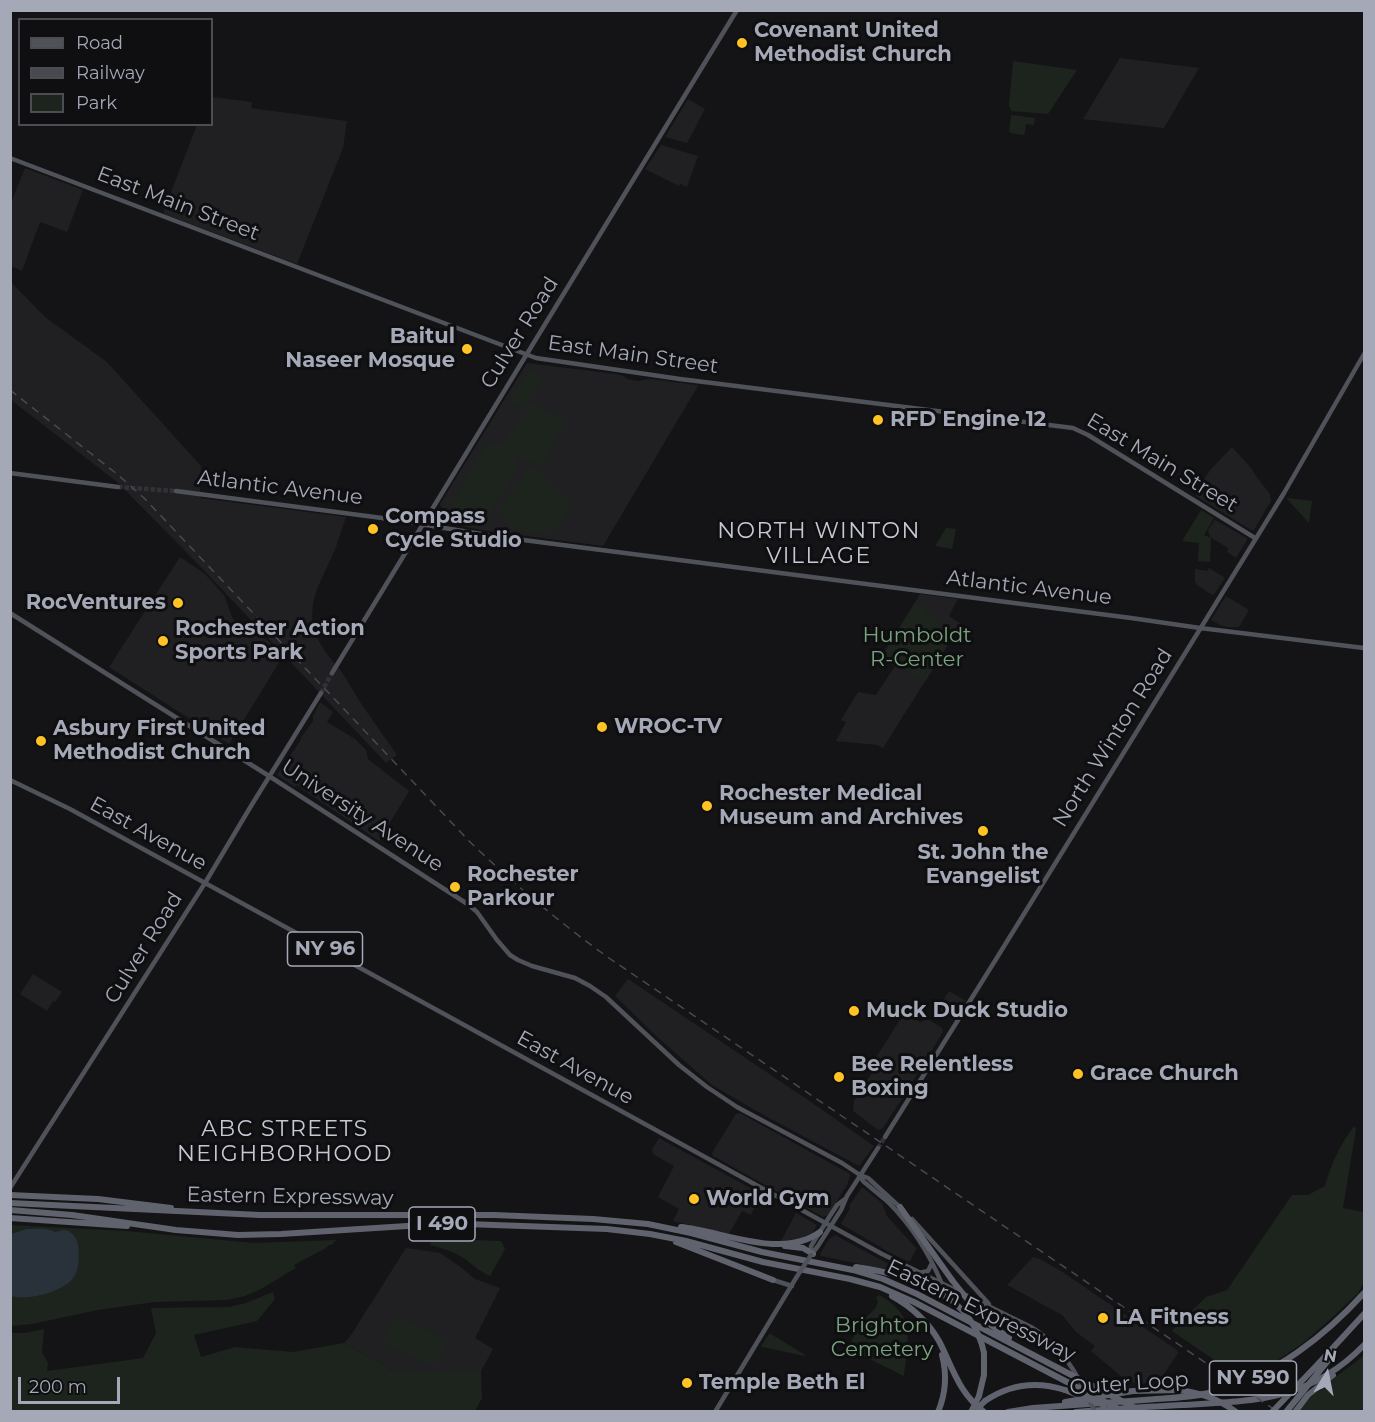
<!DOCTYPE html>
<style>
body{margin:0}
#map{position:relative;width:1375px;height:1422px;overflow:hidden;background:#141416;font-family:Montserrat,sans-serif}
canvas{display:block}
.frame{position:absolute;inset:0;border:12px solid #a5a9b7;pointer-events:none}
.legend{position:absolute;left:18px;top:18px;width:195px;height:108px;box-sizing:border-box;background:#0f0f11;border:2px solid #4b4d53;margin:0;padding:8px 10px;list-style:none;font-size:18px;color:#a5a9b7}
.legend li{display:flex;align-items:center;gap:12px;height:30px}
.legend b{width:30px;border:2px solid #4b4d53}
.north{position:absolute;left:1297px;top:1344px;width:60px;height:60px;-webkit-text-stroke:4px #0f0f11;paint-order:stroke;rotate:10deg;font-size:16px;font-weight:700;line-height:24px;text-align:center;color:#a5a9b7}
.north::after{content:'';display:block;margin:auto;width:21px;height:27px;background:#a5a9b7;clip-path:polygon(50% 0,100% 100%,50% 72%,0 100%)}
.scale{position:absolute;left:18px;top:1377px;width:102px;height:27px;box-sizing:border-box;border:3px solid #a5a9b7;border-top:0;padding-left:8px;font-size:18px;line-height:21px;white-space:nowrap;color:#a5a9b7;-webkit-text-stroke:4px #0f0f11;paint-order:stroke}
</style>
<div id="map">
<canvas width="1375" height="1422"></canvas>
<div class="frame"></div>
<ul class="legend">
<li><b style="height:8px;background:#50525a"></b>Road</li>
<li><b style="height:8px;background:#484950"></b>Railway</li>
<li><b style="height:16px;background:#1c241d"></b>Park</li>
</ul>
<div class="north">N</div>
<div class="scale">200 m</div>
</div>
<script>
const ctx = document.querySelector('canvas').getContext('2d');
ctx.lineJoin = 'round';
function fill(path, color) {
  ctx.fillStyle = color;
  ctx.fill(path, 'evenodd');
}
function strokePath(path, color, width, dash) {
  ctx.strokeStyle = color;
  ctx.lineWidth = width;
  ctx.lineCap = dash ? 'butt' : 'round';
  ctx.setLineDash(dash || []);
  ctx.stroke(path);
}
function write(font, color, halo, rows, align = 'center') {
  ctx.font = font + ' Montserrat,sans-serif';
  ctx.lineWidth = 6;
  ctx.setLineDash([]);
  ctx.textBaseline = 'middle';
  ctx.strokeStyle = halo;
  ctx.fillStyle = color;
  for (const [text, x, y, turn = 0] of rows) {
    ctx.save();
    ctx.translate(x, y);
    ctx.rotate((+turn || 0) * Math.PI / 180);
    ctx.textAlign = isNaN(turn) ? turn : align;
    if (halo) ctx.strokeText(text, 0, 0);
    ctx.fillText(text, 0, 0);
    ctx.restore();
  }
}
const built = new Path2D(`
 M1120,58l79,10 -35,60 -81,-9z
 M212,97l40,5 -1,6 96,13 -4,27 -46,116 -133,-50v-4l33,-85 15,-1z
 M688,99l17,10 -18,34 -22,-6z
 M661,145l37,11 -11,31 -7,-3 -1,2 -34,-17z
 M25,168l58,22 -16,42 -27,-10 -18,49 -11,-5 -1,-61z
 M10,281l35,36 62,45 94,104 -1,32 146,19 -10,30 -19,42 -4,14 -1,14 4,19 10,17 16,19 20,33 35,50 -11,8 -190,-201 -79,-80 -106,-82z
 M527,363l89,11 8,2 3,3 11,2 12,-2 47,6 1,1 -95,160 -122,-16 -34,-7 -7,-19z
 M1232,447l20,22 3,6 15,19 1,7 -17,29h-3l-55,-34v-4l15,-23z
 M1215,520l32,18v2l-11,18 -9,-6 1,-4 -18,-11 -2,-7z
 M180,557l24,16 20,22 9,24 34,21 16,16 -54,88 -120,-77z
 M1209,568l16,10 -10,15 -3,2 -15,-10 -2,-4v-12l12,2z
 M920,594l38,5 -9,17 12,8 -78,124 -6,-3 -41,-4 10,-19 -5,-2 17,-28 18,3 19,-29 -14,-9z
 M1226,596l23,14 -10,17h-11l-8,-2 -9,-5z
 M320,702l13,10 -6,10 28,17 11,11 2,9 41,32 -30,50 -83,-56 -1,2 -18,-12 23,-34 2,-5 11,-15v-5z
 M33,974l29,18 -7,10 -2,-1 -6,10 -27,-17z
 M628,979l183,123 63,44 -15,20 -92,-49 -55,-32 -57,-50 -40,-39z
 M949,991l17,10 -10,14 -20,-3z
 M903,1015l7,1 10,6 8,-3 14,9 1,4 -40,65 -20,31 -5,2 -25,-19 1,-10 18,-28 -4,-3z
 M740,1113l110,61v3l-3,8 -19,30 -5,2 -110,-61 -1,-3 24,-39z
 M659,1138l102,56 -10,21 -9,-4 -13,23 -56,-13 6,-12 -21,-12 16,-31 -21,-12 -1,-5z
 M862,1187l20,16 5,13 29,32v2l-6,11h-3l-20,-10 -46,-27 9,-16 -1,-2z
 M796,1213l21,12 -5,9 -9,4 -22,3z
 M835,1235l61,33 -2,3 -73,-15 -1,-2 9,-15z
 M406,1248l34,5 18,12 17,14 25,9 -25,50 18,11 -12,22h-87l-50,-28 7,-8z
 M1033,1257l7,2 24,14 113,77 1,3 -18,27 -19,4h-5l-14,-7 -31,-26 4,-5 -19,-14 -14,-17 -55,-30z`);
const green = new Path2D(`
 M1013,61l64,9 -29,44 -37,-3 -2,-6z
 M1012,115l23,3 -1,7 -8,-1 -1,9 -2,2 -12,-2 -2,-2 2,-15z
 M530,370l13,7 -20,32 -13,-8 9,-16h2z
 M532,402l34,20 -24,44 -19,-6 -20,-16z
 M488,442c5,4 9,2 15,4 12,5 15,14 13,26l-32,50c-18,12 -38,-2 -31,-22z
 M534,468l37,37c-12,34 -54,39 -72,6l29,-42z
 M1288,498l24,3 -3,22 -22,-24z
 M1201,510l13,8 -10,17 7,3 -1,24 -12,-1 1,-18 -17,-2z
 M946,528l10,1 -4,20 -17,-3z
 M915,603l13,9 -5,8 6,-8 7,4 -2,4 6,3 -2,4 4,2 -1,5 2,1 4,-6 7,4 -4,7 -8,-4 8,5 -25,41 -42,-26z
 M1354,1126l2,3 -13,79 21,4v69l-6,12 -24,23 -31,27 -25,17 -36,19 -70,-48 34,-34 21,-7 65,-95h16l17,-9c6,-22 15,-41 29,-60z
 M11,1225l115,6 128,12 82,-3 -4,5h-3l-3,3 -32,17 2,3 -35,21 -16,7 -18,4 -72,2 -57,8 -66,14 -21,2z
 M473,1240l28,1 4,8 -15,27c-11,-5 -18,-12 -28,-19 -10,-6 -21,-9 -32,-12l1,-4z
 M273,1292l2,7 -18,22 -63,14 7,22 34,-10 58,5 51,-9 50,28h87l1,27 -7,13h-464v-78h14l19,-4 -2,23 6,11 -1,8 96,-13 13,-25 -5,-25 78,-1 17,-4z
 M879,1295c38,20 29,46 25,81l-57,-28 17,-29 11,-10 3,-7 -2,-4z
 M396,1316l51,24 -13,27 -51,-24z
 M769,1334h2l34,21v1l-43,-9 -1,-1z
 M1364,1355v56l-65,1c14,-23 45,-39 65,-57z`);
const water = new Path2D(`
 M27,1229c8,0 16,-1 23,1 2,0 3,2 5,2 4,0 8,-4 13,-1 6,3 9,8 10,14 1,10 2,22 -4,32 -10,15 -47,24 -63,19v-62z`);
const majorTunnel = new Path2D(`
 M118,487l58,4
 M321,693l11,-20
 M878,1148l7,-11`);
const major = new Path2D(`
 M10,158l526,200 144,21 393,49 15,7 167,103
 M10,473l108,14
 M176,491l206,27 118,19 631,81 69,10 164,20
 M10,613l259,163 200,129 8,7 20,28 13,15 8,5 14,6 43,12 15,8 16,11 73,68 28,22 30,20 105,56 18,12 8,3 34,31
 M332,673l405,-663
 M10,780l60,29 188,103 624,342 149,73c25,15 41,37 53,63
 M885,1137l113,-181 199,-322 87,-141 80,-139
 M860,1175l3,6c8,7 17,14 25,21 24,24 41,51 54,82
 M10,1188l195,-305 46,-77 70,-113
 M912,1219l77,85
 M811,1254v-8l17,-27 9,-14 8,-6
 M811,1255l7,-9 23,-36 6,-14 31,-48
 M919,1273l9,-2 4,-8
 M773,1280l19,6
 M715,1412l81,-134`);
const highway = new Path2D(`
 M10,1195l88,4 73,9
 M10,1203l250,12h234l99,4 55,5 43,9 71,19 91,18 30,9 34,15 141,74
 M900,1207l52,73
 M10,1210l62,5 104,15 62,5 43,-1 142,-9 43,-1 141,5 43,5 36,7 77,21 87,17 30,8 34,15 155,81
 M10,1218l117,8
 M681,1227c41,4 101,33 139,5
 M676,1242l97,38
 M785,1246l18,2 10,6
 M856,1267c29,4 60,12 86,27
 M892,1296c20,11 36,26 47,45 14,27 19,51 45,71
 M975,1309l16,16 18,13
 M1319,1363l45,-49
 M979,1396l5,-21v-22
 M985,1401c25,-17 52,-20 80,-11
 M1065,1402l68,-11 44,-1
 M938,1412c8,-19 9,-38 4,-57
 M1008,1412l25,-4c37,-3 74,-5 111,-8 24,-2 49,-2 73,-9 57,-15 108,-55 147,-98
 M1076,1412c35,-3 71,-5 106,-7 72,-4 128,-4 182,-60
 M1295,1412l13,-17 25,-20`);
const rail = new Path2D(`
 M10,390l107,84 27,24 326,344c44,42 90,81 139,116l669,454`);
const majorBridge = new Path2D(`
 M796,1278l15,-23
 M1088,1398l7,14`);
const highwayBridge = new Path2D(`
 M952,1280l23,29
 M942,1294c22,13 37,34 42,59
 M1058,1368l85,44
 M1069,1383l55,29
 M1065,1390l39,15
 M1177,1390c21,2 42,9 59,22
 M971,1412l8,-16
 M974,1412l11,-11
 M1272,1412l47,-49
 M1286,1412l45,-55`);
const markers = [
 [742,43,6,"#ffc323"],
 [467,349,6,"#ffc323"],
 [878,420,6,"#ffc323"],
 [373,529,6,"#ffc323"],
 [178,603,6,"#ffc323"],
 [163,641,6,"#ffc323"],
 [602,727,6,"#ffc323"],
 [41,741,6,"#ffc323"],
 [707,806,6,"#ffc323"],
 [983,831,6,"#ffc323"],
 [455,887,6,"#ffc323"],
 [854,1011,6,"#ffc323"],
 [1078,1074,6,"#ffc323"],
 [839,1077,6,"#ffc323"],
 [694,1199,6,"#ffc323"],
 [1103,1318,6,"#ffc323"],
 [687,1383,6,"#ffc323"]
];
const shields = [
 [325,949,75],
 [442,1224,66],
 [1253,1378,87]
];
const shieldNames = [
 ["NY 96",325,949],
 ["I 490",442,1224],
 ["NY 590",1253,1378]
];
const poiNames = [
 ["Covenant United",754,31],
 ["Methodist Church",754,55],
 ["Baitul",455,337,"right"],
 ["Naseer Mosque",455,361,"right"],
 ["RFD Engine 12",890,420],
 ["Compass",385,517],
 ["Cycle Studio",385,541],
 ["RocVentures",166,603,"right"],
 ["Rochester Action",175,629],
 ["Sports Park",175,653],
 ["WROC-TV",614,727],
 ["Asbury First United",53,729],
 ["Methodist Church",53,753],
 ["Rochester Medical",719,794],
 ["Museum and Archives",719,818],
 ["St. John the",983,853,"center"],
 ["Evangelist",983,877,"center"],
 ["Rochester",467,875],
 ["Parkour",467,899],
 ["Muck Duck Studio",866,1011],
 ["Bee Relentless",851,1065],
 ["Boxing",851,1089],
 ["Grace Church",1090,1074],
 ["World Gym",706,1199],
 ["LA Fitness",1115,1318],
 ["Temple Beth El",699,1383]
];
const streetNames = [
 ["East Main Street",178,204,21],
 ["Culver Road",520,333,-58],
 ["East Main Street",633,355,8],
 ["East Main Street",1162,463,31],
 ["Atlantic Avenue",280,488,7],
 ["Atlantic Avenue",1029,588,7],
 ["North Winton Road",1113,738,-58],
 ["University Avenue",362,816,33],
 ["East Avenue",148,834,29],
 ["Culver Road",144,948,-58],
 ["East Avenue",575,1068,29],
 ["Eastern Expressway",290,1197,1],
 ["Eastern Expressway",981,1311,26],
 ["Outer Loop",1129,1384,-4]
];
const parkNames = [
 ["Humboldt",917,636],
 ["R-Center",917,660],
 ["Brighton",882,1326],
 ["Cemetery",882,1350]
];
const neighbourhoodNames = [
 ["NORTH WINTON",819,532],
 ["VILLAGE",819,557],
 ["ABC STREETS",285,1130],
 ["NEIGHBORHOOD",285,1155]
];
fill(built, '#202023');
fill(green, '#1c241d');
fill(water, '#29323b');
strokePath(majorTunnel, '#313236', 4.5, [4.5, 2]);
strokePath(major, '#50525a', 4.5);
strokePath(highway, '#60636d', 6);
strokePath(rail, '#484950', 1.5, [8, 6]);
strokePath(majorBridge, '#50525a', 4.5);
strokePath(highwayBridge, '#60636d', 6);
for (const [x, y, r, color] of markers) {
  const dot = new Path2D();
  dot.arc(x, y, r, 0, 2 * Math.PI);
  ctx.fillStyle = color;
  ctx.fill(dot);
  strokePath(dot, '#0f0f11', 2);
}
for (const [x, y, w] of shields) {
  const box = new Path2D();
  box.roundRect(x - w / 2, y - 17, w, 34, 4.5);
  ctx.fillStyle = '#0f0f11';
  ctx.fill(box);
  strokePath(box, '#a5a9b7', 1.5);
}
write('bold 20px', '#a5a9b7', null, shieldNames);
write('bold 21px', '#a5a9b7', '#0f0f11', poiNames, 'left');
write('21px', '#a5a9b7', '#0f0f11', streetNames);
write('21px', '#7aa47f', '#0f0f11', parkNames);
ctx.letterSpacing = '1.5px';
write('22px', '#c6c9d3', '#0f0f11', neighbourhoodNames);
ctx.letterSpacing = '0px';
</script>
